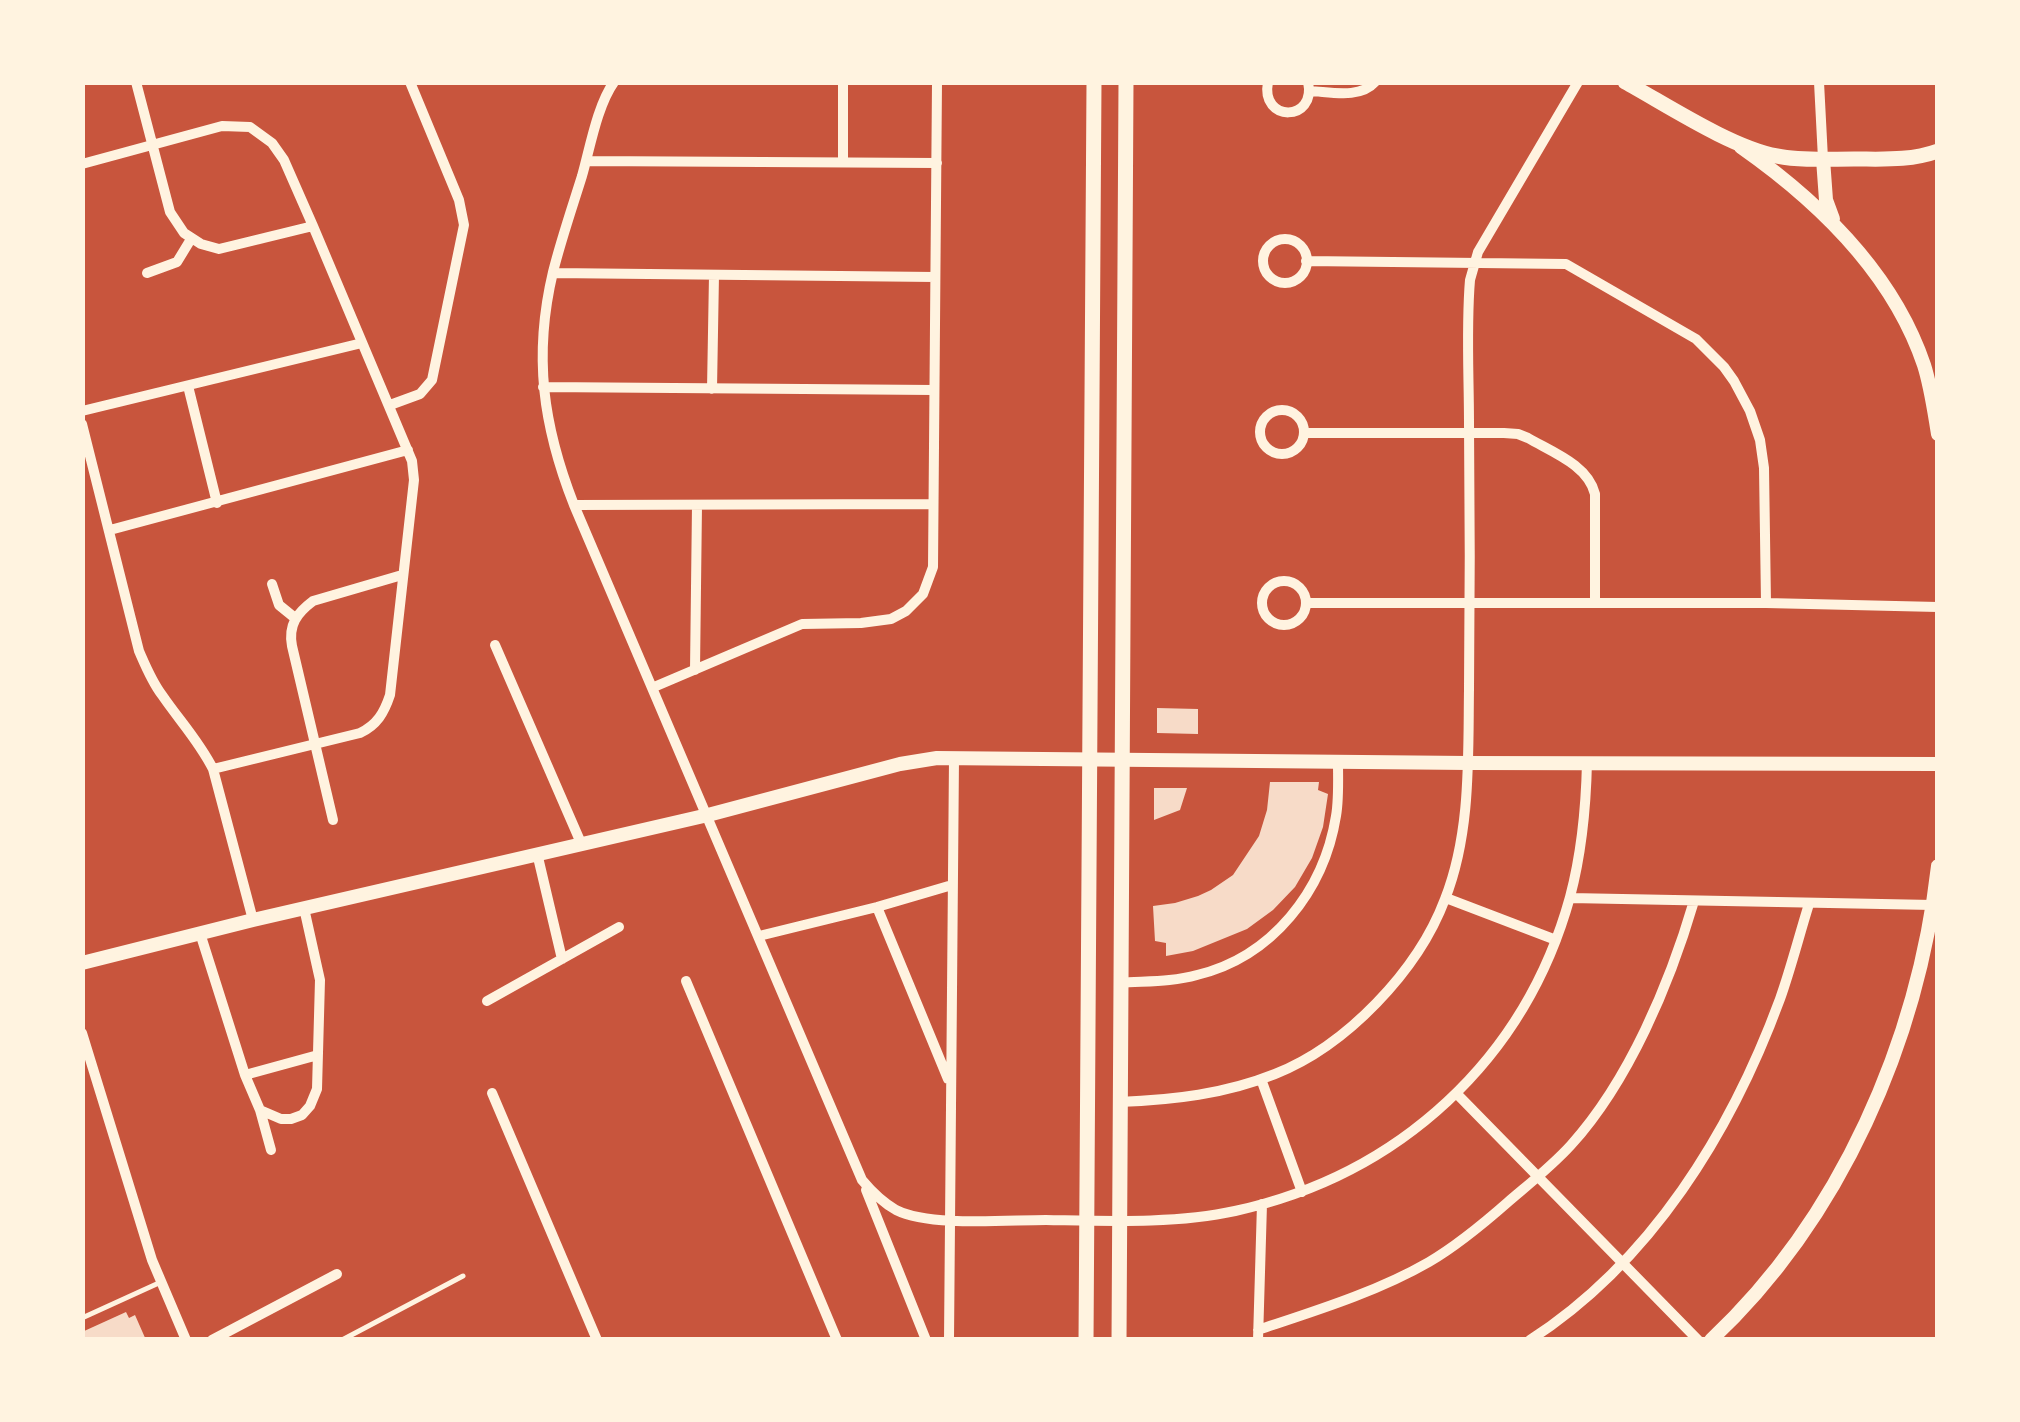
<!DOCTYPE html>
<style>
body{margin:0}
#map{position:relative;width:2020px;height:1422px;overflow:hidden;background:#c8553d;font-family:"Asap Condensed",sans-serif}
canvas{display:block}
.frame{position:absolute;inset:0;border:85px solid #fff3e0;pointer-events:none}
</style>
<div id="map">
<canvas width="2020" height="1422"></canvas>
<div class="frame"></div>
</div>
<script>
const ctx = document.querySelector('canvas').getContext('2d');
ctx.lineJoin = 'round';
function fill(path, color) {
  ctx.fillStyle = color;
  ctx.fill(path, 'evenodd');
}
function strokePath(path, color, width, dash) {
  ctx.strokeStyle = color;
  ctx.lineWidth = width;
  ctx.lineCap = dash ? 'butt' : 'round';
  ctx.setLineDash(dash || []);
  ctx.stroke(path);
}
const building = new Path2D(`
 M1157,708l41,1v25l-41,-1z
 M1270,782h49l-1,8 10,4 -5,33 -11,31 -17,29 -22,23 -26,19 -54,22 -27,5v-13l-11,-2 -2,-35 22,-3 23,-7 13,-6 22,-15 26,-39 8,-26z
 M1154,788h33l-7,22 -26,10z
 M126,1312l3,6 6,-3 11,25h-64v-8z`);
const service = new Path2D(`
 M82,1318l79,-36
 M342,1340l121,-64`);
const minor = new Path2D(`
 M136,82l34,130 14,21 17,11 18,5 94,-23
 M614,82c-17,24 -24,66 -32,94 -10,32 -21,64 -29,96 -20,84 -10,154 21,233l288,675c10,12 20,22 34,30 34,17 110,10 150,10 60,1 130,4 189,-9 164,-36 290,-151 335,-314 12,-45 16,-89 17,-135
 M1268,82c-8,41 49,40 40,0
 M1819,82l4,77
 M1310,91c21,1 50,8 65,-9
 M586,161l351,2
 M843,162v-80
 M82,164l140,-38 28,1 22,16 12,17 29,66 99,235 2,19 -24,215c-6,18 -13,30 -30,38l-147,36
 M1263 261a22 22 0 1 1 44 0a22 22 0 1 1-44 0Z
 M1306,261l260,3 130,75 28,28 10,14 16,30 10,29 4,28 2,135
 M147,273l30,-11 14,-23
 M553,273l382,4
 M188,386l29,117
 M543,387l391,3
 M712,389l2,-114
 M390,405l30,-11 12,-14 32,-155 -5,-25 -49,-118
 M1260 432a22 22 0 1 1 44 0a22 22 0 1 1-44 0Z
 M82,411l280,-68
 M82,424l57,227c7,16 13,31 23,44 17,25 37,46 51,74l40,151
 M1304,433h200l14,1 10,4c24,14 60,27 67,56v109
 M574,505l359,-1
 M110,530l298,-80
 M1262 603a22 22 0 1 1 44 0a22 22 0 1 1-44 0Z
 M272,584l7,21 16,13
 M1306,603h460l172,4
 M495,645l86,198
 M695,670l2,-165
 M654,687l148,-63 59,-1 30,-4 15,-8 17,-17 10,-27 4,-485
 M333,820l-41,-174c-4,-21 5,-33 21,-45l89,-26
 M537,853l25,106
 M1446,898l110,42
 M1570,898l363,7
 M877,907l71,172
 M200,933l45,142 15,35 11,40
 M759,936l118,-29 75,-22
 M686,981l151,359
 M1120,983c26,-2 52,-1 77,-8 75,-18 127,-84 139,-159 3,-17 2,-36 2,-54
 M487,1001l132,-74
 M82,1033l70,227 34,80
 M245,1075l73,-20
 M1261,1079l41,113
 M492,1093l105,247
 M1457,1094l241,246
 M1119,1102c54,-2 106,-8 156,-28 71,-28 143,-103 170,-175 26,-66 23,-140 24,-210 1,-88 1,-177 0,-265 0,-48 -3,-97 1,-144l8,-28 100,-170
 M260,1110l21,9h10l11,-4 8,-9 7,-17 3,-109 -16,-72
 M866,1190l60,150
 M1258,1330c57,-19 119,-38 171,-68 29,-17 54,-38 79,-60 21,-18 44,-36 63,-57 58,-64 99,-162 123,-244
 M212,1340l125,-66
 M949,1340l5,-582
 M1258,1340l4,-136
 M1530,1340c121,-78 201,-208 250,-341 11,-31 19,-63 29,-95`);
const tertiary = new Path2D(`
 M1741,147c77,54 152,126 183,218 7,22 10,45 14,69
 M1823,159l3,41 7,19
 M82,963l171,-43 455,-105 192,-51 37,-6 531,5 470,1
 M1711,1340c130,-122 207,-299 227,-474`);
const secondary = new Path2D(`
 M1625,82c42,23 107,66 152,74 25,5 52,3 77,3 29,0 56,2 84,-8
 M1086,1340l8,-1258
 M1119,1340l7,-1258`);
fill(building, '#f7dbc8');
strokePath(service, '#fff3e0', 5);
strokePath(minor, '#fff3e0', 10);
strokePath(tertiary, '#fff3e0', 14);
strokePath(secondary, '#fff3e0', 15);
</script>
